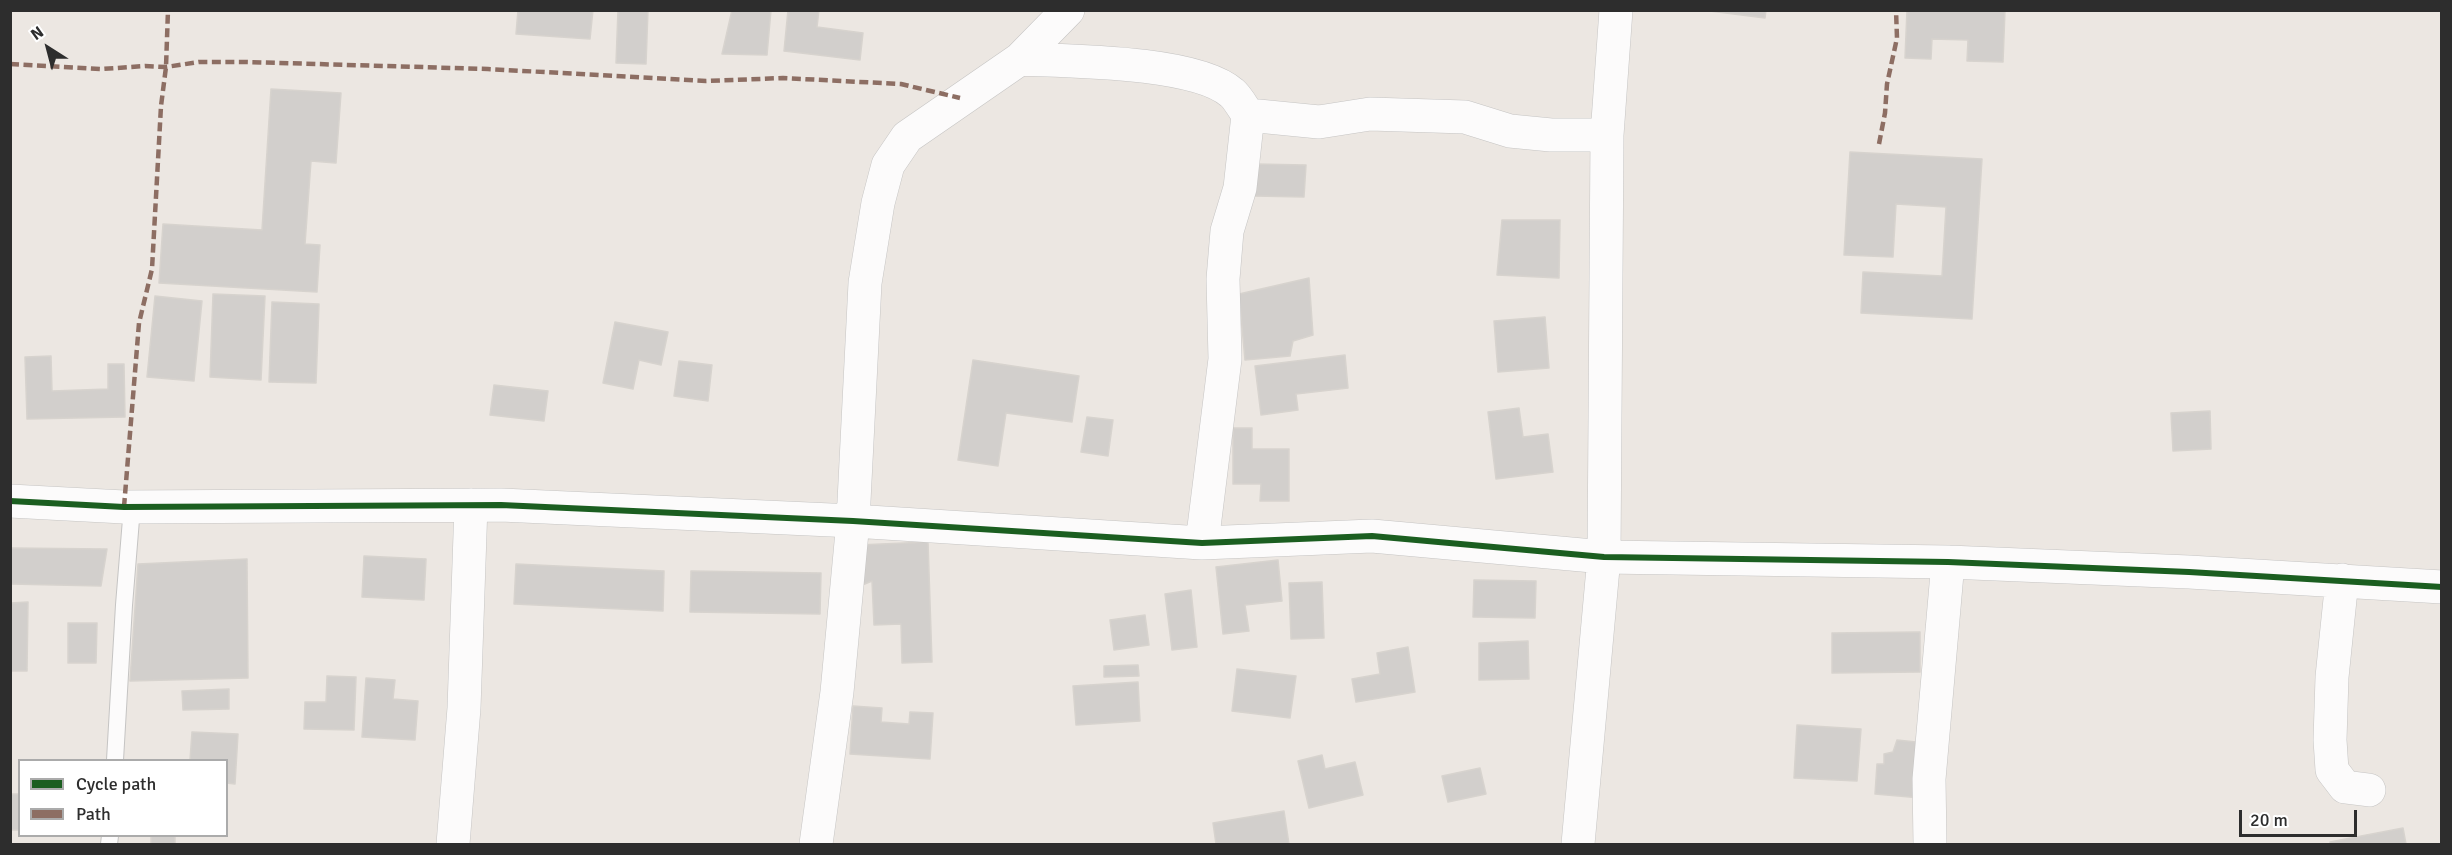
<!DOCTYPE html>
<style>
body{margin:0}
#map{position:relative;width:2452px;height:855px;overflow:hidden;background:#ece7e2;font-family:Signika,sans-serif}
canvas{display:block}
.frame{position:absolute;inset:0;border:12px solid #2d2d2d;pointer-events:none}
.legend{position:absolute;left:18px;top:759px;width:210px;height:78px;box-sizing:border-box;background:#fff;border:2px solid #ababab;margin:0;padding:8px 10px;list-style:none;font-size:18px;color:#2d2d2d}
.legend li{display:flex;align-items:center;gap:12px;height:30px}
.legend b{width:30px;border:2px solid #ababab}
.north{position:absolute;left:18px;top:18px;width:60px;height:60px;-webkit-text-stroke:4px #fff;paint-order:stroke;rotate:324deg;font-size:16px;font-weight:700;line-height:24px;text-align:center;color:#2d2d2d}
.north::after{content:'';display:block;margin:auto;width:21px;height:27px;background:#2d2d2d;clip-path:polygon(50% 0,100% 100%,50% 72%,0 100%)}
.scale{position:absolute;left:2239px;top:810px;width:118px;height:27px;box-sizing:border-box;border:3px solid #2d2d2d;border-top:0;padding-left:8px;font-size:18px;line-height:21px;white-space:nowrap;color:#2d2d2d;-webkit-text-stroke:4px #fff;paint-order:stroke}
</style>
<div id="map">
<canvas width="2452" height="855"></canvas>
<div class="frame"></div>
<ul class="legend">
<li><b style="height:8px;background:#1b5e20"></b>Cycle path</li>
<li><b style="height:8px;background:#8d6e63"></b>Path</li>
</ul>
<div class="north">N</div>
<div class="scale">20 m</div>
</div>
<script>
const ctx = document.querySelector('canvas').getContext('2d');
ctx.lineJoin = 'round';
function fill(path, color) {
  ctx.fillStyle = color;
  ctx.fill(path, 'evenodd');
}
function strokePath(path, color, width, dash) {
  ctx.strokeStyle = color;
  ctx.lineWidth = width;
  ctx.lineCap = dash ? 'butt' : 'round';
  ctx.setLineDash(dash || []);
  ctx.stroke(path);
}
const building = new Path2D(`
 M518,10h75l-3,29 -74,-5z
 M618,10h30l-2,54 -30,-1z
 M732,10h39l-4,45 -45,-1z
 M788,10h31l-2,17 46,6 -3,27 -76,-9z
 M1702,10h64l-1,8z
 M1907,10h98l-2,52 -36,-1 1,-21 -36,-1 -1,20 -26,-1z
 M271,89l70,4 -5,70 -25,-2 -6,83 15,1 -3,47 -158,-9 4,-59 99,6z
 M1850,152l132,7 -10,160 -111,-6 2,-41 79,4 4,-69 -50,-3 -3,53 -49,-2z
 M1255,164l51,1 -2,32 -50,-1z
 M1502,220h58l-1,58 -62,-3z
 M1309,278l4,57 -20,6 -3,15 -45,4 -6,-66z
 M213,294l52,2 -4,84 -51,-3z
 M155,296l47,5 -8,80 -47,-4z
 M272,302l47,2 -3,79 -47,-1z
 M1545,317l4,51 -51,4 -4,-51z
 M615,322l53,10 -7,33 -22,-5 -6,29 -30,-6z
 M1345,355l3,33 -52,6 2,16 -37,5 -6,-49z
 M51,356l1,35 56,-2v-25h16l1,53 -98,2 -2,-62z
 M973,360l106,16 -7,46 -66,-9 -8,53 -40,-6z
 M679,361l33,4 -4,36 -34,-5z
 M494,385l54,6 -4,30 -54,-6z
 M1519,408l4,29 25,-3 5,38 -57,7 -8,-67z
 M2210,411l1,38 -38,2 -2,-38z
 M1087,417l26,3 -5,36 -27,-4z
 M1233,428h19v21h37v52h-29l1,-17h-28z
 M928,542l4,120 -30,1 -1,-39 -27,1 -2,-44 -12,5 -2,-41z
 M10,548l97,1 -6,37 -91,-2z
 M364,556l62,3 -2,41 -62,-3z
 M247,559l1,119 -118,3 8,-117z
 M1278,560l4,41 -37,4 4,26 -26,3 -7,-67z
 M516,564l148,7 -1,40 -149,-7z
 M691,571l130,2 -1,41 -130,-2z
 M1474,580l62,1 -1,37 -62,-1z
 M1322,582l2,56 -33,1 -2,-56z
 M1191,590l6,57 -25,3 -7,-56z
 M28,602l-1,69h-17v-68z
 M1145,615l4,30 -35,5 -4,-30z
 M68,623h29l-1,40h-28z
 M1920,632v40l-88,1v-40z
 M1528,641l1,38 -50,1v-37z
 M1408,647l7,45 -59,10 -4,-23 28,-5 -3,-21z
 M1138,665l1,11 -35,1v-11z
 M1237,669l59,7 -6,42 -58,-7z
 M327,676l29,1 -2,53 -50,-1 1,-27h21z
 M366,678l29,2 -2,19 25,2 -3,39 -53,-3z
 M1138,682l2,39 -64,4 -3,-39z
 M229,689v20l-46,1 -1,-19z
 M853,706l29,2 -1,14 28,2 1,-12 23,1 -3,46 -80,-5z
 M1797,725l64,4 -4,52 -63,-3z
 M192,732l46,2 -3,50 -9,-1v-23h-36z
 M1897,740l29,3 -5,55 -46,-4 2,-30h7v-10l9,-2z
 M1322,755l3,14 30,-7 8,33 -54,13 -11,-47z
 M1480,768l6,26 -38,8 -6,-26z
 M10,794h10v36h-10z
 M1284,811l5,33h-73l-3,-21z
 M2403,828l3,16h-76v-2z
 M151,836h24v8h-24z`);
const service = new Path2D(`
 M115,760l9,-155 8,-98
 M109,844l1,-8`);
const minor = new Path2D(`
 M1020,59c49,2 176,2 212,34 6,5 11,15 16,22l-8,73 -13,43 -4,48 2,80 -23,184
 M1248,115l71,7 51,-8 95,3 45,14 41,4h56
 M10,501l114,6 377,-2 352,16 349,22 170,-7 232,21 344,5 241,10 253,15
 M2342,580l-10,97 -2,63 2,30 13,17 24,3
 M453,844l11,-136 7,-203
 M816,844l21,-152 16,-171 12,-238 13,-80 10,-38 19,-28 113,-78 48,-49
 M1578,844l26,-287 3,-422 9,-125
 M1930,844l-1,-65 19,-217`);
const quiet = new Path2D(`
 M10,64l92,5 43,-3 21,1 33,-5h48l241,7 218,12 77,-3 118,6 59,14
 M1879,144l6,-31 2,-29 10,-46 -1,-28
 M124,507l15,-184 13,-54 9,-163 5,-39 2,-57`);
const cycleway = new Path2D(`
 M10,501l114,6 377,-2 352,16 349,22 170,-7 232,21 344,5 241,10 253,15`);
fill(building, '#d2cfcc');
strokePath(building, '#d7d3ce', 1.5);
strokePath(service, '#c5c4c3', 18);
strokePath(minor, '#c5c4c3', 34);
strokePath(service, '#fcfbfb', 16);
strokePath(minor, '#fcfbfb', 33);
strokePath(quiet, '#8d6e63', 4.5, [9, 4.5]);
strokePath(cycleway, '#1b5e20', 6);
</script>
